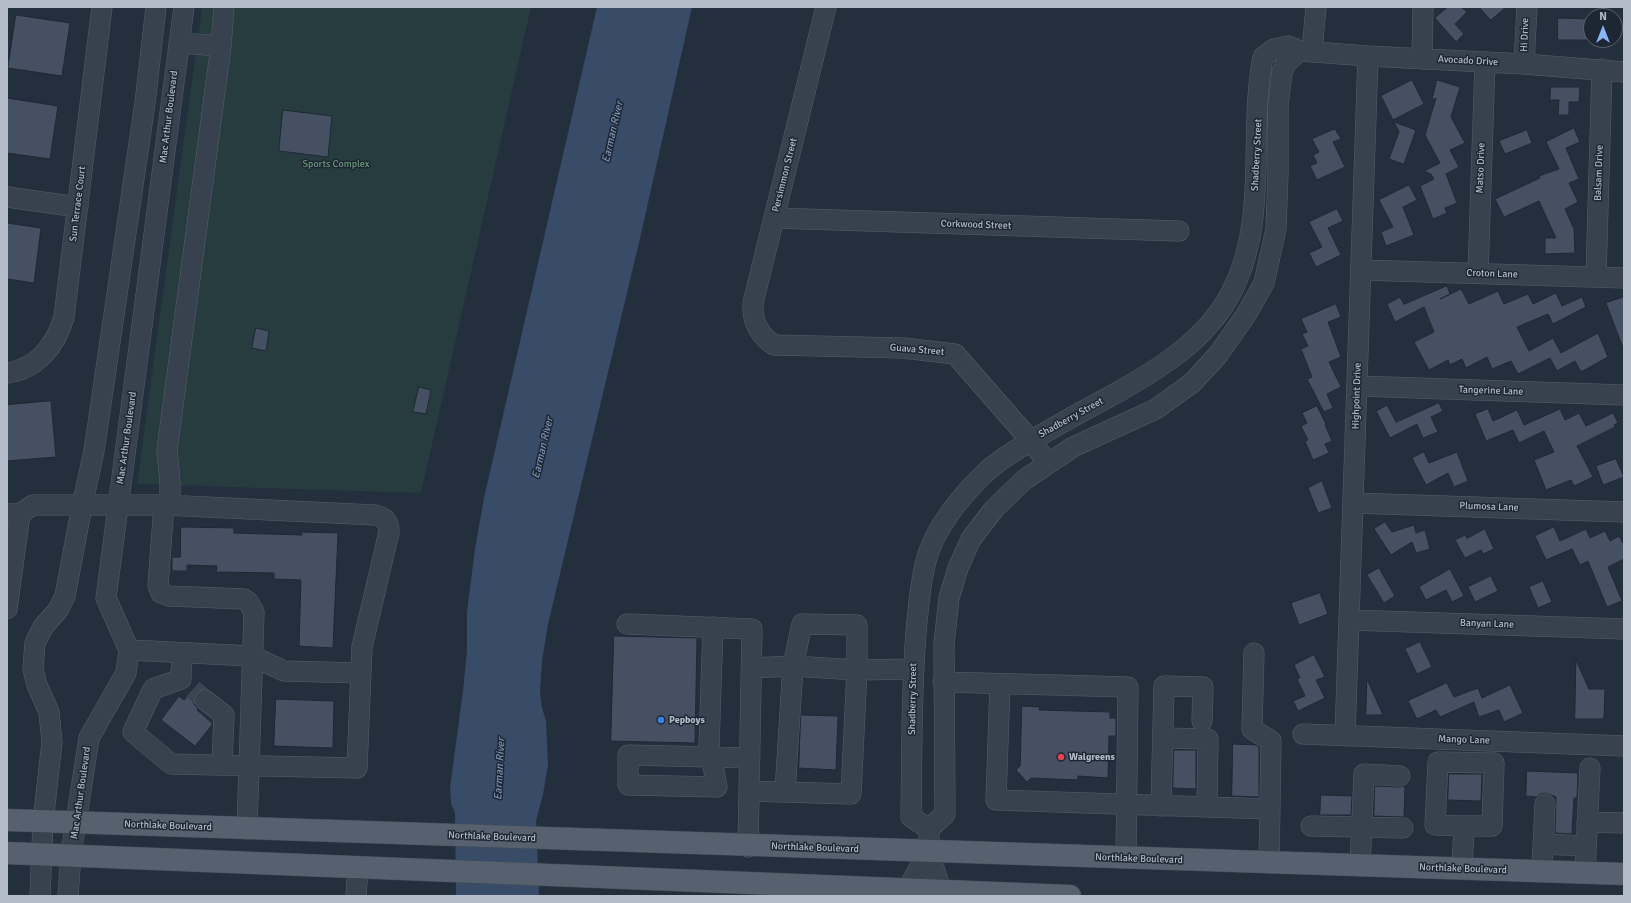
<!DOCTYPE html>
<style>
body{margin:0}
#map{position:relative;width:1631px;height:903px;overflow:hidden;background:#242f3e;font-family:Signika,sans-serif}
canvas{display:block}
.frame{position:absolute;inset:0;border:8px solid #b4bcc9;pointer-events:none}
.north{position:absolute;left:1583px;top:8px;width:40px;height:40px;box-sizing:border-box;background:#1d2633;border:1px solid #59626f;border-radius:50%;rotate:0deg;font-size:11px;font-weight:700;line-height:16px;text-align:center;color:#b4bcc9}
.north::after{content:'';display:block;margin:auto;width:14px;height:18px;background:#8ab4f8;clip-path:polygon(50% 0,100% 100%,50% 72%,0 100%)}
</style>
<div id="map">
<canvas width="1631" height="903"></canvas>
<div class="frame"></div>
<div class="north">N</div>
</div>
<script>
const ctx = document.querySelector('canvas').getContext('2d');
ctx.lineJoin = 'round';
function fill(path, color) {
  ctx.fillStyle = color;
  ctx.fill(path, 'evenodd');
}
function strokePath(path, color, width, dash) {
  ctx.strokeStyle = color;
  ctx.lineWidth = width;
  ctx.lineCap = dash ? 'butt' : 'round';
  ctx.setLineDash(dash || []);
  ctx.stroke(path);
}
function write(font, color, halo, rows, align = 'center') {
  ctx.font = font + ' Signika,sans-serif';
  ctx.lineWidth = 3;
  ctx.setLineDash([]);
  ctx.textBaseline = 'middle';
  ctx.strokeStyle = halo;
  ctx.fillStyle = color;
  for (const [text, x, y, turn = 0] of rows) {
    ctx.save();
    ctx.translate(x, y);
    ctx.rotate((+turn || 0) * Math.PI / 180);
    ctx.textAlign = isNaN(turn) ? turn : align;
    if (halo) ctx.strokeText(text, 0, 0);
    ctx.fillText(text, 0, 0);
    ctx.restore();
  }
}
const green = new Path2D(`
 M202,7h329l-110,486 -284,-9z`);
const water = new Path2D(`
 M597,7h95l-51,227 -93,390 -6,37 -2,30 2,17 4,13 2,44 -5,29 -7,27 3,75h-83l-1,-83 -4,-10 -1,-15 13,-97 4,-40v-39l8,-63 9,-51z`);
const building = new Path2D(`
 M1448,7h13l6,5 -12,12 9,10 -8,8 -21,-24z
 M1479,7h27l-15,13z
 M16,15l54,8 -8,53 -54,-8z
 M1558,18l29,1v21h-29z
 M1412,80l12,24 -31,16 -12,-24z
 M1437,80l23,7 -9,30 14,26 -15,7 9,17 -13,7 11,29 -12,5 2,5 -14,6 -13,-33 14,-7 -3,-5 -7,-3 16,-8 -15,-28 11,-37 -4,2z
 M1551,87h29l-1,15h-10v13h-11l1,-15h-9z
 M7,98l51,8 -8,53 -43,-6z
 M283,110l49,6 -4,41 -49,-6z
 M1394,122l22,8 -12,34 -15,-5 10,-27z
 M1574,128l6,14 -14,6 13,31 -10,4 9,19 -13,7 9,20 1,24 -30,1v-16h11l-17,-37 -35,16 -9,-18 45,-21 -1,-2 20,-7 -13,-27z
 M1335,129l6,10 -8,3 12,25 -28,13 -7,-14 7,-3 -4,-8 6,-3 -7,-13z
 M1527,130l5,13 -27,11 -6,-13z
 M1409,185l8,15 -14,7 11,28 -28,11 -5,-14 12,-5 -14,-27z
 M1337,209l6,12 -15,7 13,27 -25,12 -7,-14 13,-6 -13,-25z
 M7,223l34,5 -7,55 -27,-4z
 M1447,286l3,8 -10,5 21,-10 8,15 29,-13 6,13 24,-10 5,10 23,-11 6,13 20,-9 4,10 -33,17 -5,-10 -31,13 12,24 24,-13 8,15 37,-20 10,24 -27,15 -6,-11 -18,10 -7,-13 -32,16 -7,-13 -19,8 -5,-12 -21,11 -4,-9 -12,6 -2,-5 -19,10 -15,-28 20,-10 -10,-25 -29,15 -8,-18 13,-7 4,7z
 M1624,297v51h-1l-17,-45z
 M1336,304l5,13 -13,5 13,35 -12,5 12,25 -14,7 6,14 -9,4 -17,-33 5,-2 -11,-28 7,-3 -6,-12 5,-2 -6,-13z
 M256,328l13,3 -3,20 -14,-3z
 M419,387l12,3 -5,24 -13,-2z
 M51,401l5,56 -49,4v-56z
 M1439,403l4,8 -12,6 7,15 -15,6 -6,-14 -27,14 -14,-27 11,-6 9,17z
 M1317,406l9,18 -1,1 7,16 -7,3 4,9 -16,7 -8,-19 3,-1 -7,-14 6,-3 -5,-10z
 M1488,409l5,12 24,-11 7,15 36,-16 5,11 14,-7 7,13 27,-13 5,10 -4,2 1,2 -38,19 16,31 -19,9 -3,-6 -25,10 -12,-30 20,-8 -10,-21 -25,12 -6,-13 -27,11 -11,-27z
 M1424,452l5,11 28,-11 11,29 -14,6 -6,-14 -22,12 -14,-27z
 M1616,459l8,18 -21,8 -7,-19z
 M1322,481l10,27 -14,5 -10,-25z
 M1385,522l7,10 22,-7 2,8 9,-3 5,19 -14,4 -4,-11 -21,13 -17,-26z
 M181,527l53,1v5l68,2v-3l36,1 -5,115 -34,-2 2,-66 -27,-1v-6l-58,-1 1,-6 -30,-1v6h-15v-14h8z
 M1554,527l6,14 26,-12 4,9 15,-7 5,10 9,-5 5,9v14l-16,8 14,34 -15,6 -19,-46 -8,4 -8,-16 -26,11 -11,-24z
 M1485,529l9,20 -11,5 -2,-4 -16,8 -10,-18 10,-5 2,3z
 M1379,568l16,28 -11,7 -17,-28z
 M1450,569l14,27 -12,6 -6,-12 -20,10 -7,-13z
 M1491,576l7,15 -23,11 -7,-15z
 M1543,581l9,21 -14,6 -9,-21z
 M1320,593l8,21 -29,11 -8,-22z
 M614,636l83,2 -2,105 -84,-2z
 M1420,642l12,25 -15,7 -12,-25z
 M1314,655l11,22 -9,3 9,18 -27,13 -5,-10 12,-5 -8,-17 3,-1 -6,-13z
 M1576,660l13,29h16l-1,30h-29z
 M1367,679l16,36h-17z
 M198,683l8,6h-5l-5,4 -2,5v6l4,5 -1,1 15,13v2l-17,21 -34,-26 18,-24 5,4z
 M1447,683l7,14 24,-9 4,10 28,-13 13,28 -19,9 -5,-12 -20,7 -5,-15 -34,15 -4,-7 -19,9 -9,-18z
 M276,699l58,2 -1,47 -59,-2z
 M1022,706l18,1 -1,3 71,2v6h6v18h-7l-1,42 -30,-2v4l-47,-2 -4,4 -11,-12 4,-4z
 M801,715l37,1 -2,54 -37,-2z
 M1233,744l23,1 3,2v50l-27,-1z
 M1174,750h22v39l-23,-1z
 M1527,771l51,2 -1,25h-3l-2,36 -17,-1 1,-36 -10,-4 -6,1 -3,3 -11,-1z
 M1449,774h33l-1,27 -33,-1z
 M1375,786l24,1 6,-1 -1,31 -30,-1z
 M1321,795l31,1 -1,19h-31z`);
const minorTunnel = new Path2D(`
 M193,689l12,11`);
const minor = new Path2D(`
 M826,7l-73,296c-1,19 6,32 21,42l129,3 52,6 76,87 17,22
 M179,43l42,3
 M1300,51l-13,11 -5,10 -4,34v68l-2,55 -12,54 -18,32 -29,41 -25,27 -36,26 -83,38 -49,33 -30,29 -23,30 -13,29 -9,30 -5,46 1,170 -16,15 -18,-12c1,-61 0,-123 5,-184 2,-24 4,-49 10,-72 8,-32 35,-65 58,-87 11,-11 24,-19 37,-27 29,-18 58,-34 88,-50 47,-26 98,-56 123,-106 37,-72 16,-157 31,-234l11,-8 14,-3 12,5 68,5 156,8 100,8
 M1312,51l4,-44
 M1422,59l1,-52
 M1524,64l3,-57
 M7,197l71,10
 M774,218l405,13
 M1361,270l263,8
 M1478,273l7,-211
 M1596,277l6,-208
 M7,373c30,-4 49,-28 57,-56l38,-310
 M1357,386l267,9
 M1353,503l271,9
 M164,505l-6,80 3,8 8,3 75,3 4,3 6,10 -7,217
 M170,506v-24l-3,-32 54,-404 3,-39
 M7,514h13l13,-9h131l211,10c10,2 14,7 14,17l-27,115 -5,121 -186,-4 -38,-32 20,-43 28,-10 1,-26
 M7,609l13,-95
 M1349,620l275,9
 M627,624l125,5 -4,218
 M713,627l-4,118 8,42 -89,-2v-30l122,3
 M129,650l123,6 32,15 77,2
 M1254,653l-2,76 19,12 -2,122
 M752,668l41,-2 64,4 56,-1
 M943,682l185,5 -2,171
 M1000,684l-4,116 274,9
 M205,700l19,15 -2,50
 M1303,734l321,12
 M1345,736l23,-680
 M1163,738l45,1 -1,68
 M749,791l102,3 6,-124v-45l-55,-1 -9,42 -8,126
 M1161,806l3,-120 39,1 -1,34
 M1587,822l37,1
 M1311,826l92,2
 M929,836v16l12,39v5
 M1543,844l43,2
 M1360,866l4,-92 36,2
 M1462,869l2,-43h28l2,-63 -56,-1 -3,63 29,1
 M1542,871l3,-67
 M1585,873l5,-105
 M40,896l3,-74 9,-80 -3,-30 -12,-27 -4,-16 2,-26 8,-16 15,-17 7,-14 17,-90 12,-55 51,-348 11,-96
 M68,896l3,-42 18,-116 37,-65 3,-23 -23,-52 78,-591
 M356,896l2,-29
 M907,896v-7l22,-37`);
const major = new Path2D(`
 M7,820c539,19 1078,37 1617,54
 M7,853l1063,43`);
const markers = [
 [661,720,4,"#3f7fe0"],
 [1061,757,4,"#e0444e"]
];
const streetNames = [
 ["Hi Drive",1525,35,-88],
 ["Avocado Drive",1468,61,3],
 ["Mac Arthur Boulevard",169,117,-83],
 ["Shadberry Street",1257,155,-87],
 ["Matso Drive",1481,168,-88],
 ["Balsam Drive",1599,173,-88],
 ["Persimmon Street",785,175,-76],
 ["Sun Terrace Court",78,204,-83],
 ["Corkwood Street",976,225,2],
 ["Croton Lane",1492,274,2],
 ["Guava Street",917,350,5],
 ["Tangerine Lane",1491,391,2],
 ["Highpoint Drive",1357,396,-88],
 ["Shadberry Street",1071,418,-29],
 ["Mac Arthur Boulevard",127,438,-82],
 ["Plumosa Lane",1489,507,2],
 ["Banyan Lane",1487,624,2],
 ["Shadberry Street",913,699,-89],
 ["Mango Lane",1464,740,2],
 ["Mac Arthur Boulevard",81,793,-82],
 ["Northlake Boulevard",168,826,2],
 ["Northlake Boulevard",492,837,2],
 ["Northlake Boulevard",815,848,2],
 ["Northlake Boulevard",1139,859,2],
 ["Northlake Boulevard",1463,869,2]
];
const parkNames = [
 ["Sports Complex",336,164]
];
const poiNames = [
 ["Pepboys",669,720],
 ["Walgreens",1069,757]
];
const waterNames = [
 ["Earman River",613,132,-77],
 ["Earman River",543,448,-77],
 ["Earman River",500,769,-87]
];
fill(green, '#263c3f');
fill(water, '#394c67');
fill(building, '#455162');
strokePath(building, '#1f2835', 1);
strokePath(minorTunnel, '#3a4453', 20, [20, 10]);
strokePath(minor, '#565f6c', 21);
strokePath(major, '#414a57', 23);
strokePath(minor, '#38414e', 20);
strokePath(major, '#56606e', 22);
for (const [x, y, r, color] of markers) {
  const dot = new Path2D();
  dot.arc(x, y, r, 0, 2 * Math.PI);
  ctx.fillStyle = color;
  ctx.fill(dot);
  strokePath(dot, '#1d2633', 1.5);
}
write('10px', '#b4bcc9', '#1d2633', streetNames);
write('10px', '#6b9a76', '#1d2633', parkNames);
write('bold 10px', '#b4bcc9', '#1d2633', poiNames, 'left');
write('italic 11px', '#7c92b1', '#1d2633', waterNames);
</script>
